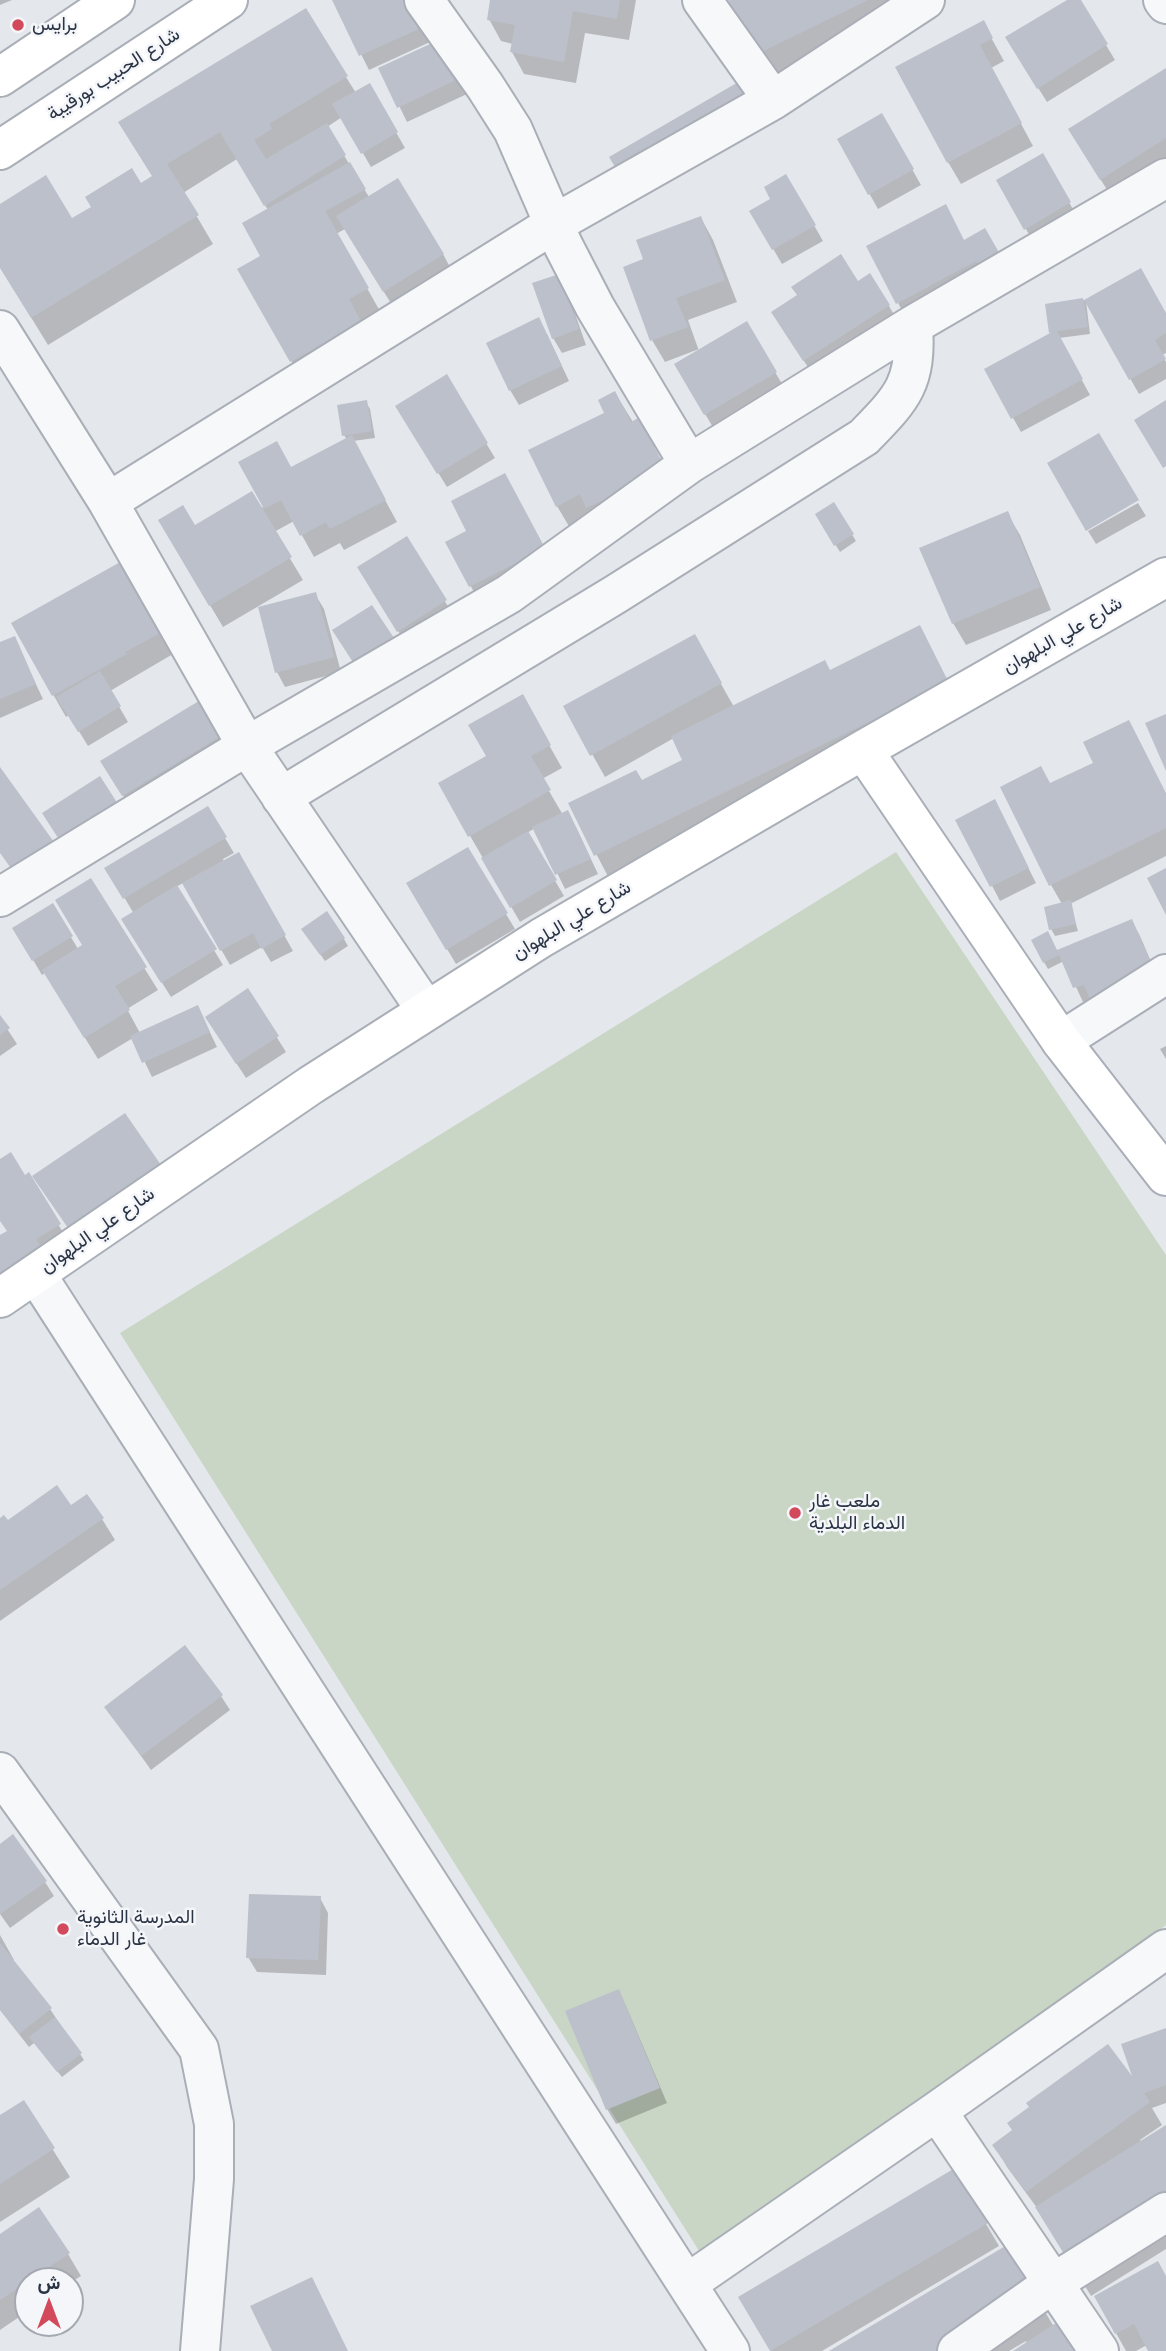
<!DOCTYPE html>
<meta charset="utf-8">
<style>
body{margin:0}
#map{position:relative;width:1166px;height:2351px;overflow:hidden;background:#e4e7ec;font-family:Poppins,Vazirmatn,sans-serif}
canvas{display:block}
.north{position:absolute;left:14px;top:2267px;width:70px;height:70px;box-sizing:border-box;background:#f4f6f9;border:2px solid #a4a8b1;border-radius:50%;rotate:0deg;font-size:19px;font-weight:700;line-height:28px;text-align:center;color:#2b3445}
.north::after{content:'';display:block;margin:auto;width:24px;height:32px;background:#d1495b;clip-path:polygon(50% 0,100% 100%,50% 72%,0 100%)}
</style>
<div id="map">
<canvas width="1166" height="2351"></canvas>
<div class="north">ش</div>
</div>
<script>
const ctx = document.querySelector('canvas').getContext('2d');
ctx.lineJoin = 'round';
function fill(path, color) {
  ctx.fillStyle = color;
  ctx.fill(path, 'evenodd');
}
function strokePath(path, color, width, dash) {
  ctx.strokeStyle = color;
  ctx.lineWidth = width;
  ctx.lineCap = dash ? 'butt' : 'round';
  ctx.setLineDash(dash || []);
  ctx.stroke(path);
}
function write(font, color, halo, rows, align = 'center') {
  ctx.font = font + ' Poppins,Vazirmatn,sans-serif';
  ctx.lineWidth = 5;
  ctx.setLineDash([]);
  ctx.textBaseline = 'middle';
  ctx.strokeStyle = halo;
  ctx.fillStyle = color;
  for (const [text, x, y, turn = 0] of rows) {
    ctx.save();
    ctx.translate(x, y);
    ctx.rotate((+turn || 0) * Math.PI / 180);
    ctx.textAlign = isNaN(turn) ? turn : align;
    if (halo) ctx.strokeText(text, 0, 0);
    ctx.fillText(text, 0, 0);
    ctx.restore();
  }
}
const green = new Path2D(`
 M896,852l270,403v670l-465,329 -581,-921z`);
const shadow = new Path2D(`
 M0,0h12l-12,5z
 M334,0h76l20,42 -61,28z
 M492,0h144l-7,40 -44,-7 -9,50 -52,-9 -12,-22 1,-8 -12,-3 -12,-22z
 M730,0h213l-170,82z
 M1070,0h9l36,60 -68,42 -31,-49z
 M983,23l21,38 -13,7 42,78 -72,38 -13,-22z
 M449,56l18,38 -60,28 -26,-53z
 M1166,71v97l-52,33 -31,-50z
 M346,77l10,16 13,-8 36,63 -34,19 -29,-50 -15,10 42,70 74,57 8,15 -59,36 -47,-76 -9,5 44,77 -20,11 -56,61 -65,-113 24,-13 5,-47 -31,-51 -54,34 30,51 -165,101 -48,-78v-61l72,14 81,-43 -16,-26z
 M882,116l39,69 -43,24 -39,-69z
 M1042,155l36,63 -44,25 -36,-62z
 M786,176l37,65 -41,23 -31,-53 22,-12z
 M701,218l12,22 24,62 -49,18 11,31v-2l-34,13 -13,-22 -7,-80z
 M964,242l47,34 -105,41 -8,-14z
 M858,283l31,23 8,14 -84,55 -31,-48 17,-31z
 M534,284l33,7 19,54 -24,8 -9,-15z
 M1083,300l3,1 4,33 -31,4 31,57 -69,37 -35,-62 66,-36 -2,-2z
 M1086,301l80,15v37l-4,2 4,7v17l-27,15z
 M746,324l38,63 -70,42 -38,-64z
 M547,334l22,47 -50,24 -9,-15z
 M446,377l49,81 -48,29 -41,-66z
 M615,393l62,100 -107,35 -13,-22z
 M366,402l4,7 5,29 -22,3 44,81 -53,28 -4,-7 -26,14 -20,-36 -20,11 29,48 -80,47 -63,-106 34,6 57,-34 11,15 29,-39 56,-29 -3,-5z
 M1138,503l8,13 -50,28 -8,-13z
 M834,505l22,36 -16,11 -23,-37z
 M1007,513l13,22 31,75 -85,35 -13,-22z
 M469,531l83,32 -73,38 -32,-58z
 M406,539l48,77 -47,29 -39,-62z
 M121,563l52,91 -63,37 18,31 -40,24 -19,-31 -3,2 -53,-93z
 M315,594l9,15 17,63 -56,15 -8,-15z
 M920,628l43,84 -351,172 -42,-80 71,-22 44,-21 -11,-23 -69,39 -40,-71 129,-70 40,71 96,-35z
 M14,638l29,61 -43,19v-74z
 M522,697l40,71 -20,11 21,36 13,12 22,47 -33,15 -30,-61 -8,5 37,63 -44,26 -80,-138 49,-27z
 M206,698l30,49 -104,63 -21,-34z
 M1050,785l116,9v62l-96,48 8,27 -23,5 -4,-7 11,-25 -11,-19z
 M207,808l27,45 -11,6 1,3 15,-8 54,97 -22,11 -9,-15 -32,18 -47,-82 -7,4 47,78 -52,32 -39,-62 2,-21 -27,-46z
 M1002,816l34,67 -36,18 -42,-81z
 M467,849l48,80 -59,35 -48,-80z
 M90,881l68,109 -31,19 13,24 65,-11 12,25 -65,30 -19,-39 -35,21 -53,-86 -3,2 -28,-47 38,-23 26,44 6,-3z
 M1132,921l8,15 24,56 -72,7 -9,3 -19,-41 -16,8 -4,-7 13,-10z
 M307,936l37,3 4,7 -23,15z
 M248,991l38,61 -40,26 -30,-46z
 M0,1018l17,26 -17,12z
 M1166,1046v13l-6,-10z
 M0,1161l24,16 4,-2 44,72 -72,65v-75l8,-5 -8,-13z
 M70,1507l32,12 13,21 -115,81v-101l7,2z
 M221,1696l9,14 -79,60 -45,-63z
 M0,1846l45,36 9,14 -44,32 -10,-14z
 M320,1898l8,15 -2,62 -69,-3 -9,-15z
 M0,1935l14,25 -2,1 38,48 34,51 -22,17 -28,-34 -5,4 -29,-37z
 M618,1991l8,15 41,97 -51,21 -9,-15z
 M1166,2030v73l-14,5 10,17 -22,15 2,3 24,-13v119l-75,47 -51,-84 -33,-45 -13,-22 141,-61z
 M23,2102l47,75 -70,45v-105z
 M955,2171l44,75 -177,105h-51l-31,-53z
 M0,2236l68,18 13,22 -11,7v-2h-42v30l-28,19z
 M1007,2247l47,80 18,24h-56l11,-7 -1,-3 -17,10h-177z
 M1166,2279v72h-16l-3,-6 -11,6h-10l-30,-54z`);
const building = new Path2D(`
 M332,0h78l13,27 -64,29z
 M490,0h130l-3,19 -44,-8 -9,51 -54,-10 5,-27 -28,-5z
 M728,0h140l-113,55z
 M1067,0h14l27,44 -71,45 -32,-52z
 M306,8l42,68 -79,48 3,5 -18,11 12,19 61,-36 19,32 -82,51 -44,-74 -53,32 32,51 -168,103 -31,-50v-64l46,-29 26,43 19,-11 -6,-10 47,-29 9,15 11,-7 -34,-54z
 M984,20l9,18 -13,7 42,78 -75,40 -52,-96z
 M441,39l19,39 -63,30 -19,-40z
 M1166,68v70l-66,42 -32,-51z
 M747,77l14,24 -137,81 -15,-25z
 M370,83l28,49 -37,22 -29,-50z
 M882,113l32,56 -46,26 -31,-56z
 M1043,153l28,49 -47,28 -28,-50z
 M350,162l16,27 -41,22 44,77 -20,11 13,24 -72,39 -53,-93 23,-13 -18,-33z
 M786,174l30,51 -44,25 -23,-39 21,-12 -6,-12z
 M398,178l46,76 -61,38 -47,-76z
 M946,204l18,36 21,-12 23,40 -21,13 -11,-20 -80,43 -30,-58z
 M701,216l24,64 -49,18 12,29 -38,14 -27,-74 20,-8 -7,-19z
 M841,254l17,27 12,-8 20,32 -87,56 -32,-49 26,-17 -6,-8z
 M1141,268l25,45v20l-11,7 11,19 -37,21 -45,-80z
 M559,274l20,55 -27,10 -20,-56z
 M1083,298l5,29 -31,4 26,48 -72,40 -27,-50 68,-37 -3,1 -4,-29z
 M539,317l23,49 -53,25 -23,-48z
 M747,321l30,51 -73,43 -30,-51z
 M447,374l41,69 -51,31 -42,-68z
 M615,391l16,31 9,-5 26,53 -80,38 -6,-14 -24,13 -28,-57 76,-37 -6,-13z
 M367,400l5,31 -30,5 -5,-31z
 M1166,400v66l-3,2 -29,-48z
 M1099,433l40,67 -53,31 -39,-68z
 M352,435l34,65 -56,29 -4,-7 -26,14 -19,-36 -17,9 -26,-47 39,-21 14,26z
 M505,473l40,75 -76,39 -24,-45 21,-11 -15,-30z
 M252,491l40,66 -83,49 -51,-86 25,-15 12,20z
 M834,502l20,32 -20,12 -19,-32z
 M1008,511l32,76 -88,37 -33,-76z
 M407,536l40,64 -50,32 -40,-65z
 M122,561l40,71 -37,20 2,2 -75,42 -41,-73z
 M316,592l18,65 -59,16 -17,-66z
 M372,605l30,45 -40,26 -30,-46z
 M920,625l29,58 -355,173 -26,-53 68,-33 6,10 40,-20 -11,-24 154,-76 5,10z
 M695,634l27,49 -132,73 -27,-50z
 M15,636l21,48 -36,15v-57z
 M100,671l21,35 -43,26 -22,-35z
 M523,694l28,51 -20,11 20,34 -83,47 -30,-54 48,-27 -18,-31z
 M207,696l22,35 -107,65 -22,-35z
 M1166,714v57l-21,-48z
 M1129,720l37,73v35l-117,58 -49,-99 41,-21 9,17 43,-20 -10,-21z
 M0,767l59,82 -41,29 -18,-25z
 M100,776l18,28 -58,37 -18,-28z
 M995,799l34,69 -39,19 -35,-67z
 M208,806l19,31 -104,62 -19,-31z
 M568,810l23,49 -36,16 -23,-48z
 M528,831l29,49 -47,28 -29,-50z
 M468,847l40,66 -62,37 -40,-67z
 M239,852l47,83 -25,14 -8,-16 -33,18 -38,-68z
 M1166,868v47l-19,-37z
 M91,878l56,89 -32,19 15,24 -46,28 -42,-68 40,-25 -27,-45z
 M177,885l40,64 -56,34 -40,-64z
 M1071,900l5,24 -27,6 -5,-23z
 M53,903l20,33 -41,25 -20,-33z
 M327,911l18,27 -25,17 -19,-26z
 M1132,919l25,58 -65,27 -8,-19 -11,3 -14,-33 -16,8 -12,-23 17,-9 9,19z
 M248,988l31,48 -43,28 -31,-47z
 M198,1005l12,27 -68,31 -12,-27z
 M0,1015l10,13 -10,7z
 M125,1113l36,52 -93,63 -36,-52z
 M11,1152l14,23 4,-3 32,52 -25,15 10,16 -46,28v-48l7,-4 -7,-10v-62z
 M57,1485l14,20 16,-11 17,24 -104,72v-72l4,-3 4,5z
 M185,1645l38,50 -82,61 -37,-49z
 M13,1834l34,47 -47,33v-70z
 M249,1894l72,2 -3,64 -72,-2z
 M0,1943l52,65 -33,26 -19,-25z
 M619,1989l41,99 -54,22 -41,-99z
 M55,2017l27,36 -25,19 -28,-35z
 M1166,2028v57l-22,8 6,9 -124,90 -34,-47 20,-15 -5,-7 22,-16 -3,-4 82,-59 24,32 -11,-32z
 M24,2100l31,48 -55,36v-69z
 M1166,2125v84l-89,66 -42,-68z
 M955,2168l33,55 -218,128 -32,-54z
 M39,2207l31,46 -70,47v-66z
 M1007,2245l35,57 -82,49h-131z
 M1158,2261l8,15v75h-18l-14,-27 -19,10 -21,-38z
 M312,2277l36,74h-76l-22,-45z
 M1056,2323l18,28h-61z`);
const street = new Path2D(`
 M424,0l61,86 28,44 50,115 32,62 94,157
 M702,0l71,100
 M1163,0l3,4
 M0,330l108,172 139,244 179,264
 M108,502l446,-278 219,-124 152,-100
 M281,797l335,-203 248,-157c39,-40 53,-54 49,-112
 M0,897l247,-151 262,-152 180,-130 224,-139 253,-147
 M1061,1041l105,-67
 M36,1274l694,1077
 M0,1772l199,277 15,75v55l-14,172
 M937,2111l162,240
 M688,2283l249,-172 229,-162
 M957,2351l96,-68 113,-71`);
const secondary = new Path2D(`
 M0,77l115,-77
 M0,150l228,-150
 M863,750l198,291 105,135
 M0,1298l311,-213 230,-147 322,-188 303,-173`);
const markers = [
 [18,25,7,"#d1495b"],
 [795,1513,7,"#d1495b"],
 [63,1929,7,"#d1495b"]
];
const poiNames = [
 ["برايس",32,25],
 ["ملعب غار",809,1502],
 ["الدماء البلدية",809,1524],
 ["المدرسة الثانوية",77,1918],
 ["غار الدماء",77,1940]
];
const streetNames = [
 ["شارع الحبيب بورقيبة",114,75,-33],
 ["شارع علي البلهوان",1063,636,-30],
 ["شارع علي البلهوان",572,921,-31],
 ["شارع علي البلهوان",98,1231,-35]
];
fill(green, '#c9d6c5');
fill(shadow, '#0003');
fill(building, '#bbc0ca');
strokePath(street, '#a9aeb7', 42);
strokePath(secondary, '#a9aeb7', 42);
strokePath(street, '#f7f8fa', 38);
strokePath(secondary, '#fff', 38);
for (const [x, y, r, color] of markers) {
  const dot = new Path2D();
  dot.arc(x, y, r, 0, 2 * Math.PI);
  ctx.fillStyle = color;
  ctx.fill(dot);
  strokePath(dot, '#f4f6f9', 2.5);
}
write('19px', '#2b3445', '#f4f6f9', poiNames, 'left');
write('19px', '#2b3445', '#f4f6f9', streetNames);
</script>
